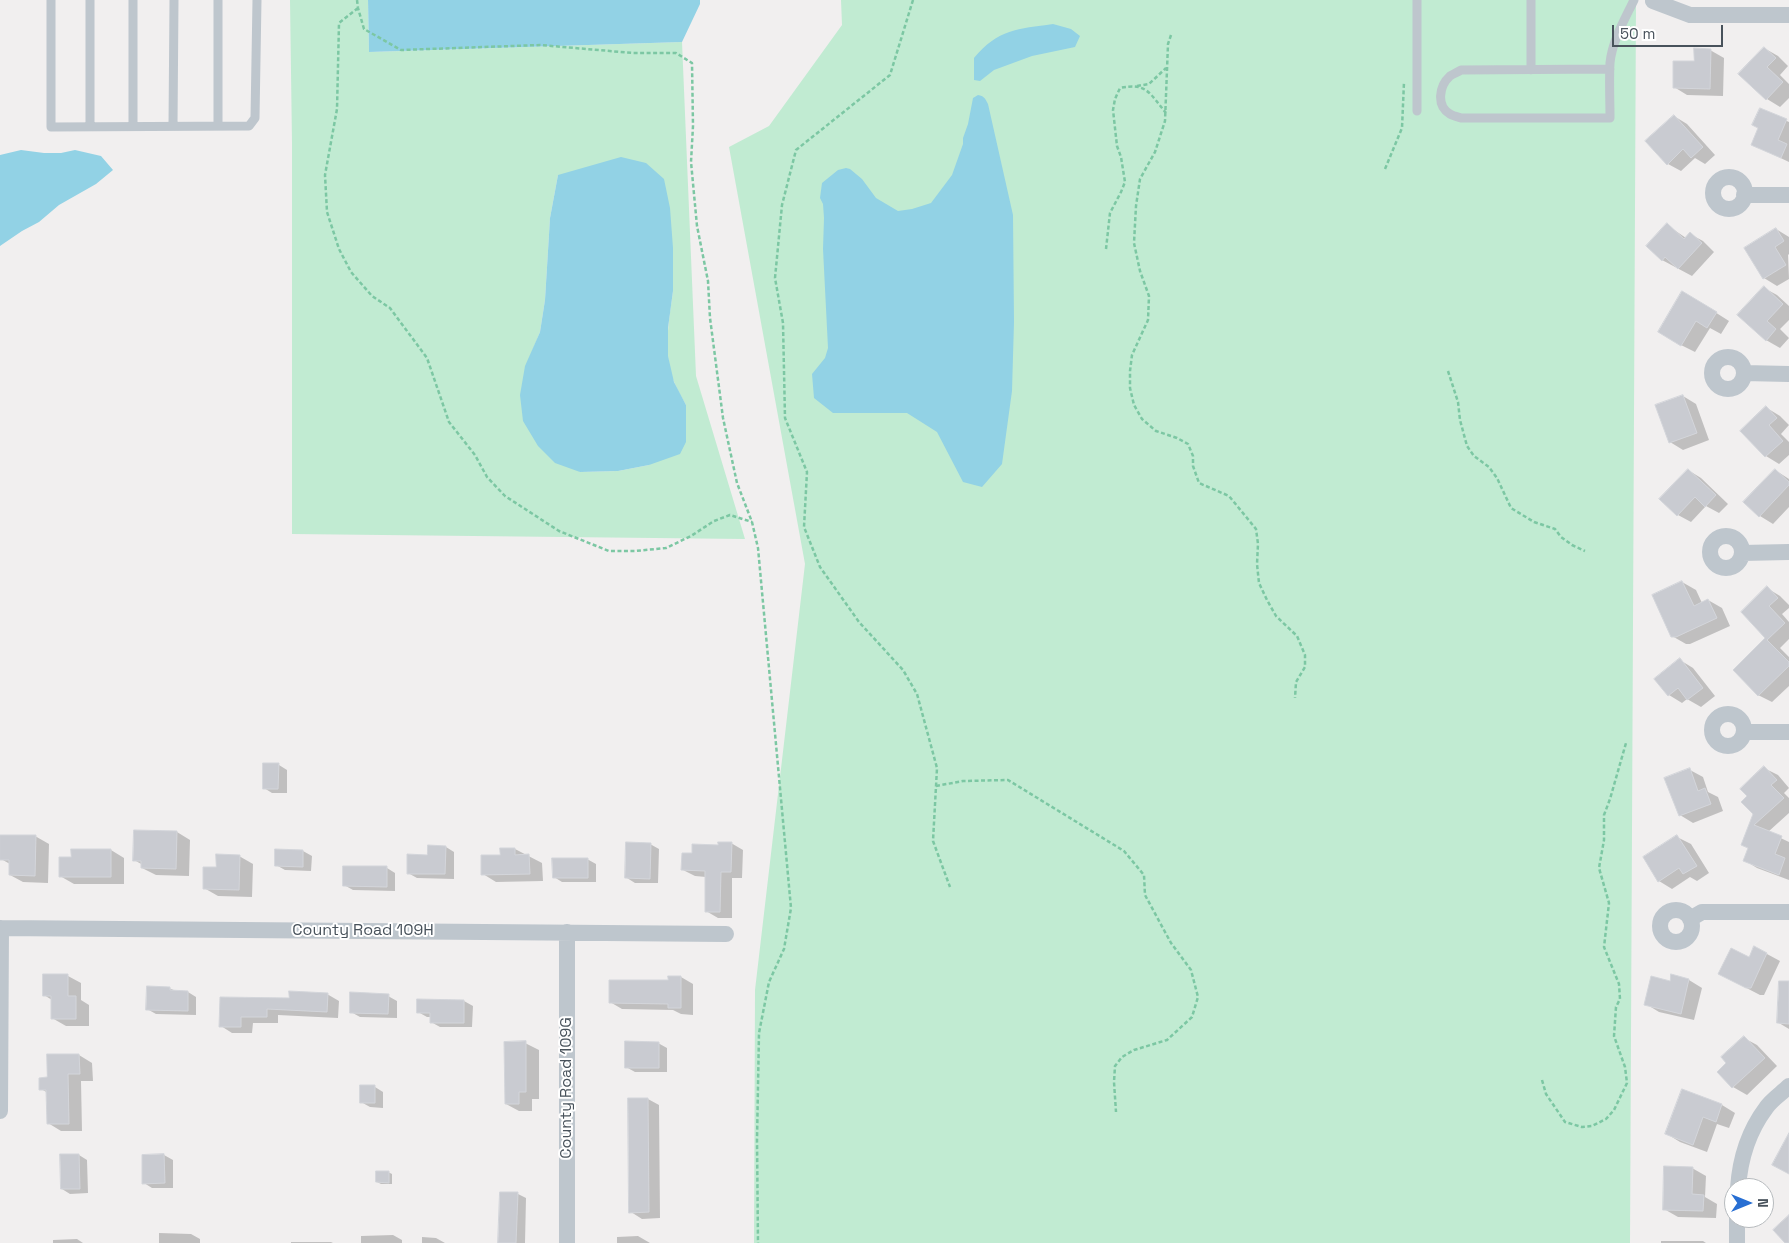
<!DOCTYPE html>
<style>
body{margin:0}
#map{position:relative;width:1789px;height:1243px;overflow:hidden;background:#f1efef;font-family:"Space Grotesk",sans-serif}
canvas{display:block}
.north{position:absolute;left:1724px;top:1178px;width:50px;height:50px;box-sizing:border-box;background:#fff;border:1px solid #b6babd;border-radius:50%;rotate:90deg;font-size:14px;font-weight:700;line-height:20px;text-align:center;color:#48525b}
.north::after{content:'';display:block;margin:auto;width:18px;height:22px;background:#286fd3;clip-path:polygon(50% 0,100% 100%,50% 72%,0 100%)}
.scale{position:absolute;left:1612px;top:25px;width:111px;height:22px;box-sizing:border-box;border:2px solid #48525b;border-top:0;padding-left:6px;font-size:15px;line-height:18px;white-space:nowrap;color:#48525b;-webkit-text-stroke:4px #fff;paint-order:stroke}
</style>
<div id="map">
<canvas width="1789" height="1243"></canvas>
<div class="north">N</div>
<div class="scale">50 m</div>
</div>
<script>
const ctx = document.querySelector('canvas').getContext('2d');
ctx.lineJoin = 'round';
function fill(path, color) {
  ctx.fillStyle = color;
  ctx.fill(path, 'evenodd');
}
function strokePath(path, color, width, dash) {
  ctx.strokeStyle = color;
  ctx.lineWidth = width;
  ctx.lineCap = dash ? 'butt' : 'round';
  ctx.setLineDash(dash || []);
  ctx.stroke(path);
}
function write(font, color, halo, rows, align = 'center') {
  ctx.font = font + ' "Space Grotesk",sans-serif';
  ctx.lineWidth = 4;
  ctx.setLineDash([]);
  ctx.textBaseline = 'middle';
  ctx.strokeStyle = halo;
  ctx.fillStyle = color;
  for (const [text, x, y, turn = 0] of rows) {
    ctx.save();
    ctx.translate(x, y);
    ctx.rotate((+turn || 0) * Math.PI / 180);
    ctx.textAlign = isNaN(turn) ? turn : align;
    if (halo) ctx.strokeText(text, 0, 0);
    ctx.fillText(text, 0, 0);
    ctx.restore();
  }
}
const green = new Path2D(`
 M290,0h78l1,52 313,-10 14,334 49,163 -453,-5v-391zM558,175l115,116c-4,30 -11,64 2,93 3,7 7,14 11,21l-37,60 -31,6 -38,1 -54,-106 14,-34 5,-32 5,-82z
 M841,0h795l-6,1243h-876l1,-253 50,-426 -76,-417 40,-21 73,-101z`);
const water = new Path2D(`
 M368,0h332v4l-18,38 -313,10z
 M1053,24l18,5 9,7 -5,11 -43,9 -38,14 -14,11 -6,-1v-22c24,-29 44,-29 79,-34z
 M978,95c6,1 7,3 10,9l25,111 1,107 -2,69 -10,73 -20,23 -19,-5 -26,-50 -30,-19h-74l-19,-15 -2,-24 13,-16 3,-10 -5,-99 1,-31 -1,-14 -3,-6 2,-15 16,-13 8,-2 4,1 12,10 14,19 22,13 14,-2 19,-6 21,-28 11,-31v-6l5,-14 5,-26z
 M21,150l23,3h17l14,-3 26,6 12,14 -17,14 -37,21 -20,17 -17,9 -22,15v-91z
 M621,157l25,6 18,16 6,29 3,40v43l-5,37v28l6,26 12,23v37l-6,12 -31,11 -31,6 -38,1 -25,-9 -17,-17 -15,-25 -3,-26 5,-29 15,-34 5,-32 5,-82 8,-43z`);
const shadow = new Path2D(`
 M1764,48l14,8 10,10 -8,9 9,9v14l-9,9 -13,-8 -27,-25z
 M1710,50l14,8 -1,38 -36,-1 -13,-8 21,-25z
 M1760,109l29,13v40l-36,-17 7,-17z
 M1674,116l13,8 28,31 -10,9 -10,-6 -14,13 -13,-7z
 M1667,225l19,13 4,-4 13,7 11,11 -22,24 -30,-16z
 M1776,229l13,8v17l-1,1 1,24 -12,7 -13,-8z
 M1764,288l13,7 12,11v14l-9,9 9,9 -9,10 -14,-8z
 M1696,300l33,21 -8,13 -11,-6 -15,24 -14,-7z
 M1683,396l13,8 13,36 -26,10 -13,-8z
 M1767,408l13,8 9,9 -8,9 8,8v13l-10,9 -13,-8 -24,-25z
 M1688,470l13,8 27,26 -9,9 -13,-7 -15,16 -13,-7z
 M1775,470l14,9v28l-16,17 -13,-8 -15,-14z
 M1682,582l14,8 6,13 6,-3 14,8 8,18 -40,18h-4l-14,-8z
 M1767,588l13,8 9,9v3l-7,6 7,8v17l-9,9 9,9v29l-17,16 -14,-7 9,-57z
 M1680,660l13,8 22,28 -14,11 -14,-8 -5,4 -13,-8z
 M279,765l8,5v23h-15l-8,-5z
 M1764,768l14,7 11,13 -5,5 5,5v15l-21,19 21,10v38l-32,-12 -13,-8 5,-12 5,-34 -5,-18z
 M1690,770l13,7 5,15 10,5 5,14 -30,12 -13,-8z
 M177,832l13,8 -1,36 -33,-1 -14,-7 1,-3 -9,-5z
 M35,836l14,8 -1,39 -25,-1 -13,-7v-11l-9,-5z
 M1677,837l14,7 18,29 -12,8 -7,-4 -18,12 -13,-8z
 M731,843l12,7 -1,28h-10v40h-14l-12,-7v-34l-11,-1 -12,-6 10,-16z
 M650,844l9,5 -1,34h-23l-8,-5z
 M446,847l8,5v27l-37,-1 -9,-5 21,-17z
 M501,849h14l27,14 1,18 -47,1 -13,-8 18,-18z
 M111,850l13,8v26h-50l-14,-8 12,-18z
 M303,851l9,5 -1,15 -26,-1 -9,-5z
 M239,856l14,8 -1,33 -34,-1 -14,-8 13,-19z
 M587,859l9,5v18h-34l-8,-5z
 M387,868l8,5v18l-42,-1 -9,-5z
 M1767,954l13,7 -16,34h-4l-27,-14 16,-23z
 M68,976l13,7v17l8,5v21h-23l-14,-8v-18l-8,-5z
 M1672,976l17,4 13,8 -8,32 -35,-8 -13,-8 25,-22z
 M669,977h12l12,7v31l-12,-1 -8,-4 -51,-1 -12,-7 59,-21z
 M1789,986v43l-10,-6z
 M169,988l7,3 12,1 8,5v18l-40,-1 -9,-5z
 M327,994l12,7 -1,17 -60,-3v8h-25l-1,10h-20l-11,-7v-28l69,1z
 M388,996l9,5v17l-37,-1 -9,-5z
 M419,1001h45l9,5 -1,21h-32l-9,-5v-5h-4l-9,-5z
 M1744,1038l13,7 20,21 -30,29 -14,-8 -14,-15 9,-9z
 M525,1043l14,7v49h-7v12h-13l-13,-7z
 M658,1043l9,5v24h-32l-9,-5z
 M79,1055l13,8 1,18h-12l1,50h-21l-13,-8v-30l-7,-4 8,-10z
 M375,1087l8,5v16l-13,-1 -9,-5z
 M1683,1090l39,15 13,8 -6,15 -12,-4 -10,28 -27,-10 -13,-8z
 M648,1099l11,6 1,113 -18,1 -11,-7z
 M79,1155l8,5 1,33 -18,1 -8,-5z
 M164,1155l9,5v28h-21l-8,-5z
 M1692,1168l14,8 -1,21 12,7 -1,14 -38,-1 -14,-8z
 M388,1172l4,2v10h-11l-4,-2z
 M518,1194l8,4 -1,45h-25z
 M159,1233l32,1 9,5v4h-41z
 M393,1235l9,5v3h-41v-7z
 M638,1236l12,7h-33v-6z
 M422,1237l14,1 9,5h-23z
 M77,1239l6,4h-30v-3z
 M1661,1241h42l3,2h-45z
 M291,1242h40l2,1h-42z`);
const building = new Path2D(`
 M1764,47l12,11 -9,9 16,15 -17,18 -28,-26z
 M1694,48l17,1 -1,40 -37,-1v-27h21z
 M1760,108l27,11 -9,21 9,4 -6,14 -30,-13 7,-17 -6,-3z
 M1674,115l29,32 -12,11 -8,-9 -16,16 -22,-24z
 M1667,223l17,16 6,-7 12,11 -24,26 -13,-12 -3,4 -16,-15z
 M1776,228l8,13 -9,6 11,18 -23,14 -19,-31z
 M1764,286l19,18 -16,17 9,8 -10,12 -29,-26z
 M1682,291l35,21 -10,16 -11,-7 -15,25 -23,-14z
 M1683,395l14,38 -28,10 -14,-38z
 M1766,406l11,12 -8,7 14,16 -18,16 -25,-26z
 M1688,469l28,26 -11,12 -10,-10 -18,19 -18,-17z
 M1775,469l14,13v3l-30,32 -16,-15z
 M1682,581l12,25 14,-7 9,19 -41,19h-5l-19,-42z
 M1767,586l11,12 -9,8 16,17 -18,17 22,22v4l-31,30 -25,-26 32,-32 -24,-26z
 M1680,658l23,30 -16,12 -9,-12 -10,8 -14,-17z
 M263,763h16l-1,26h-15z
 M1764,766l13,14 -6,5 13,13 -30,27 28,11 -7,18 10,4 -6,17 -36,-14 5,-13 -7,-3 12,-31 -12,-12 6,-6 -7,-7z
 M1690,768l8,23 7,-3 6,16 -32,12 -15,-38z
 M134,830l43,1 -1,38 -35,-1v-7h-8z
 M0,835h36l-1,41 -26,-1v-15h-9z
 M1677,835l20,31 -14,8 -4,-6 -21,14 -15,-25z
 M626,842l25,1 -1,36 -25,-1z
 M718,842h14l-1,30h-10l-1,40h-15v-41l-24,-1 1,-17h10v-9l26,1z
 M428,845l18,1 -1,28h-38v-20l20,1z
 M500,848h15v7l14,-1 1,20 -49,1v-20h19z
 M71,849h40v28h-52v-20h12z
 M275,849l28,1v17l-28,-1z
 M216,854l24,1 -1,35 -36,-1v-22h13z
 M552,858h36v20h-35z
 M343,866h44v21l-44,-1z
 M1754,946l13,7 -16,35h-5l-28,-14 13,-26 18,9z
 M43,974h25v22h8v23h-25v-23h-8z
 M1671,974l18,5 -8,35 -37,-9 7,-29 19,5z
 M668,976h13v32h-13v-4l-59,-1v-23h59z
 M1779,981h10v43l-12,-1z
 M147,986l23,1v3l18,1v20l-42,-1z
 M289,991l39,2 -1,19 -60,-3v8h-26v10h-22l1,-30 69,1z
 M350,992l39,2 -1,20 -38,-1z
 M417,999l47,1v23h-34v-10h-13z
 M1744,1036l21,22 -33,30 -15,-16 9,-9 -5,-6z
 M526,1041v51h-7v12h-14l-1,-62z
 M625,1041l34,1v26h-34z
 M47,1054h32l1,20h-12l1,50h-22l-1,-34h-7v-12l8,-1z
 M360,1085h15v18h-15z
 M1682,1089l40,15 -6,18 -13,-5 -10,28 -28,-11z
 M628,1098h20l1,114 -20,1z
 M1789,1133v41l-17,-9z
 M60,1154h19l1,35h-19z
 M164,1154l1,29 -23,1v-29z
 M1664,1166l29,1 -1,27 12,1 -1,16 -40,-1z
 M376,1171h13v12l-13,-1z
 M500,1192h18l-2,51h-18z
 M1789,1215v28h-4l-12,-13z`);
const path = new Path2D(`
 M357,0l1,8 6,21 37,21 139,-5 93,8h43l16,10 1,63 -2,36 6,64 11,55 2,37 13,100 14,65 15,39 6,26 33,360 -7,41 -15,33 -10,51 -2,107 1,103
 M913,0l-23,75 -94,75 -14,55 -7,73 8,45 2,95 22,54 -3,55 16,40 39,55 44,48 14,24 20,74 -4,73 17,46
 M358,8l-19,15 -2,86 -12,66 2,37 12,37 12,23 21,24 18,12 37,50 22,64 26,33 12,22 18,19 54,35 50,20h26l31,-3 25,-12 23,-15 16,-6 22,7
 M1171,35l-3,9 -3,77 -10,31 -15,27 -4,27 -2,37 6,28 9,25 -1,24 -16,35 -2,16v17l4,17 8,14 14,12 21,7 11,6 5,12v10l6,17 30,13 27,33 2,15 -1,20 2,19 8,17 9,16 21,20 8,19v12l-9,15 -1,16
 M1137,86l12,-2 17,-16
 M1385,169l17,-41 2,-46
 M1106,249l4,-36 11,-21 4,-10 -4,-25 -4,-11 -4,-36 2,-11 5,-11c27,-6 30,6 46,25
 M1448,371l10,31 2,18 7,26 7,10 15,11 8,11 14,30 23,14 21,7 6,8 11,8 13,6
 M936,786l27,-5 45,-1 116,71 20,24 1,20 26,48 20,27 7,27 -6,20 -25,23 -33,10 -12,7 -7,9 -1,16 2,30
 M1542,1080l4,14 19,28 17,5 10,-1 14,-7 8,-9 13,-27 -2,-16 -11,-31 2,-29 4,-8 -1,-15 -15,-37 5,-44 -10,-35 5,-28v-25l6,-16 16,-56`);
const lane = new Path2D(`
 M51,0v127l198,-1 6,-8 2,-118
 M90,0v126
 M133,0v126
 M1531,0v70
 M1610,69l-149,1c-3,2 -8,4 -11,6 -11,10 -14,30 0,38 3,2 8,3 11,4h149c0,-18 -1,-37 0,-55 2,-22 15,-44 24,-63
 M1417,111v-111
 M173,126l1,-126
 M218,126v-126`);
const street = new Path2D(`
 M1653,1l37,14h99
 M1713 193a16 16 0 1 1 32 0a16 16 0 1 1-32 0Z
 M1744,195h45
 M1712 373a16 16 0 1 1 32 0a16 16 0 1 1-32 0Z
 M1744,373l45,1
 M1710 552a16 16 0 1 1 32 0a16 16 0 1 1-32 0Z
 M1742,553l47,-1
 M1712 730a16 16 0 1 1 32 0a16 16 0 1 1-32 0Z
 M1744,732h45
 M1660 926a16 16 0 1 1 32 0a16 16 0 1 1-32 0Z
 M1690,919l12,-7h87
 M0,928l726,6
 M0,1111l1,-183
 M1738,1188c2,-29 10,-56 28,-80 5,-8 16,-15 23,-22
 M567,1243v-311
 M1737,1243v-25`);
const streetNames = [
 ["County Road 109H",363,931],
 ["County Road 109G",567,1088,-90]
];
fill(green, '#c1ebd2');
fill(water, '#92d2e5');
fill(shadow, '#0003');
fill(building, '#c9cbd1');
strokePath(building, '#d3d5da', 1);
strokePath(path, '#7cc7a3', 2.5, [4, 2.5]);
strokePath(lane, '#bec6cd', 9);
strokePath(street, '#bec6cd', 16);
write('16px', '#48525b', '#fff', streetNames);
</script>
